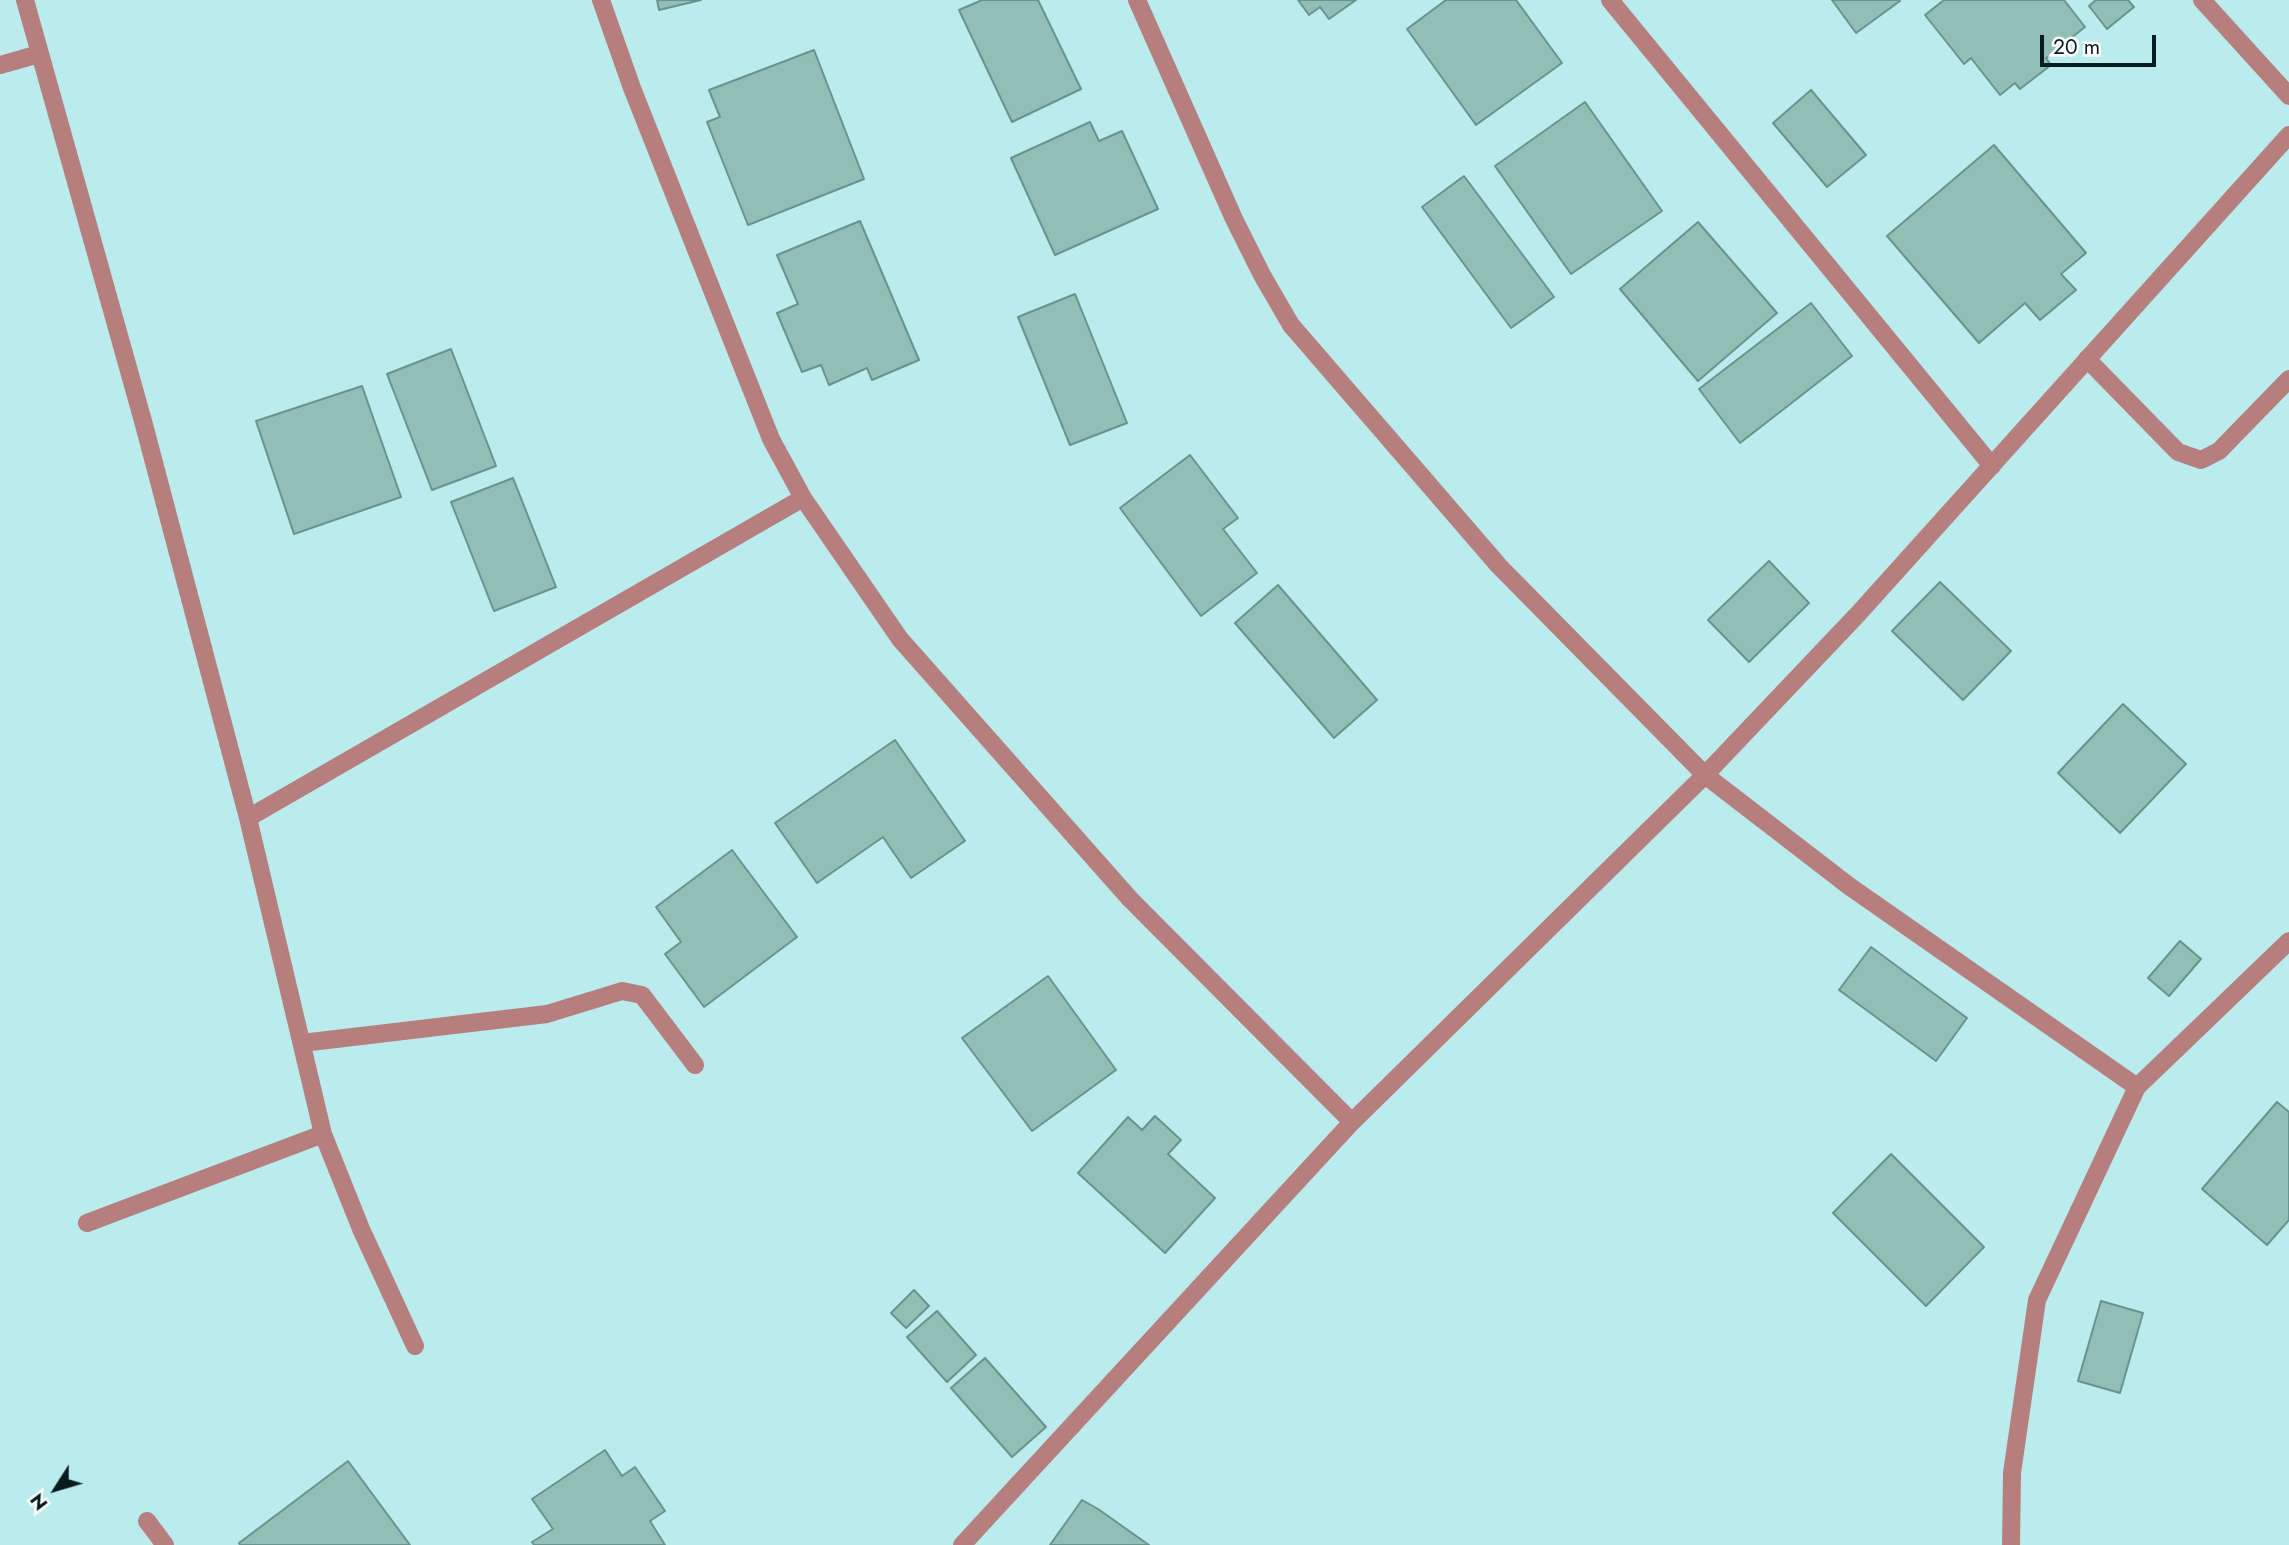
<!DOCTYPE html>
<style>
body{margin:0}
#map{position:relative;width:2289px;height:1545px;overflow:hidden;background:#baebed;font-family:Jost,sans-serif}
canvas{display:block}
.north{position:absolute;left:21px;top:1454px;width:70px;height:70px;-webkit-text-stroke:5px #fff;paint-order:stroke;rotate:233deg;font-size:19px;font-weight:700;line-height:28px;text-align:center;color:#081c1d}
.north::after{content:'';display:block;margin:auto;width:24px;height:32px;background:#081c1d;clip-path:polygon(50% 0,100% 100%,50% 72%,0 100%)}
.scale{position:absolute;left:2040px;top:35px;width:116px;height:32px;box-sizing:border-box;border:4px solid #081c1d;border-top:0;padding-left:9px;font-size:21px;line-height:24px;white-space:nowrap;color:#081c1d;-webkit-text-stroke:5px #fff;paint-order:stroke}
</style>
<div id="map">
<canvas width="2289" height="1545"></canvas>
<div class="north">N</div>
<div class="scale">20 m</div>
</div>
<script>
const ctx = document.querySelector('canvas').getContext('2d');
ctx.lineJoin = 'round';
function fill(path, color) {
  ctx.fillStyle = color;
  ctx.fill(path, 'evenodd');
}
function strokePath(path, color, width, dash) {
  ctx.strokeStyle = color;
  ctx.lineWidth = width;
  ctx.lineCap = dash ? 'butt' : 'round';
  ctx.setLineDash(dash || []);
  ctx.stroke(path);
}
const building = new Path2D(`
 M657,0h44l-42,10z
 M982,0h56l43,89 -69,33 -53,-112z
 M1298,0h58l-27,19 -9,-12 -11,8z
 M1446,0h70l46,63 -86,62 -69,-96z
 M1832,0h67l1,1 -44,32z
 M1944,0h120l21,27 -39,31 5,7 -31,24 -5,-6 -15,12 -29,-37 -7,6 -39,-49z
 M2096,0h32l6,7 -27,22 -18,-23z
 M814,50l50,129 -116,46 -41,-103 13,-5 -11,-27z
 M1811,90l55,65 -39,32 -54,-64z
 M1585,102l77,109 -91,63 -76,-108z
 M1090,122l9,19 23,-10 36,78 -103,46 -44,-97z
 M1994,145l92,108 -25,21 15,16 -36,30 -15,-17 -46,40 -92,-107z
 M1464,176l90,121 -43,31 -89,-121z
 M860,221l59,139 -47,20 -5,-12 -38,17 -8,-20 -19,7 -25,-59 21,-9 -21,-49z
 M1698,222l79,91 -79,68 -78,-92z
 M1075,294l52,129 -57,22 -52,-128z
 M1811,303l41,53 -112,87 -41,-54z
 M451,349l45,117 -64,24 -45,-116z
 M362,386l39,111 -107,37 -38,-113z
 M1190,455l48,63 -15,11 34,44 -56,43 -81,-108z
 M513,478l43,109 -62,24 -43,-109z
 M1769,561l40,42 -60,59 -41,-42z
 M1940,582l71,69 -48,49 -71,-69z
 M1278,585l99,115 -43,38 -99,-115z
 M2123,704l63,60 -66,69 -62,-60z
 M895,740l70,101 -54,37 -28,-41 -66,46 -42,-60z
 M732,850l65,87 -93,70 -39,-53 16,-12 -25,-35z
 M2180,941l21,18 -32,37 -21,-18z
 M1871,947l96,71 -31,43 -97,-71z
 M1048,976l68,94 -84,61 -70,-93z
 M2277,1102l12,10v108l-22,25 -65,-56z
 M1155,1116l26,24 -13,14 47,44 -50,55 -87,-80 50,-56 14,13z
 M1891,1154l93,93 -58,59 -93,-93z
 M914,1290l15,16 -23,22 -15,-15z
 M2101,1301l42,12 -23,80 -42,-12z
 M937,1311l39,44 -29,27 -40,-45z
 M985,1358l61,69 -34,30 -61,-69z
 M605,1450l17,26 13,-9 30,44 -15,10 15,24h-131l-2,-3 21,-13 -21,-30z
 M348,1461l62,84h-170l-1,-2z
 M1082,1500l16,9 51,36h-99z`);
const service = new Path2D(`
 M2087,359l91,93 23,8 18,-9 70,-72`);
const minor = new Path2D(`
 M25,0l118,421 105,397 75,316 38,95 54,117
 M601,0l31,88 139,351 32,59 97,141 230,260 222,223
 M1137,0l97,219 28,56 29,50 208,241 206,209 144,111 288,201
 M1610,0l382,466
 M2202,0l87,96
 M0,65l39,-11
 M248,818l555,-320
 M302,1043l245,-29 75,-23 20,4 53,70
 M87,1223l236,-89
 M147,1521l18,24
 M962,1545l390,-423 353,-347 153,-161 431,-479
 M2011,1545l1,-72 25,-173 100,-213 152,-146`);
fill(building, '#91bfb5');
strokePath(building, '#68958b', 2);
strokePath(service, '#b67f7e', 18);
strokePath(minor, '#b67f7e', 18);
</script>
